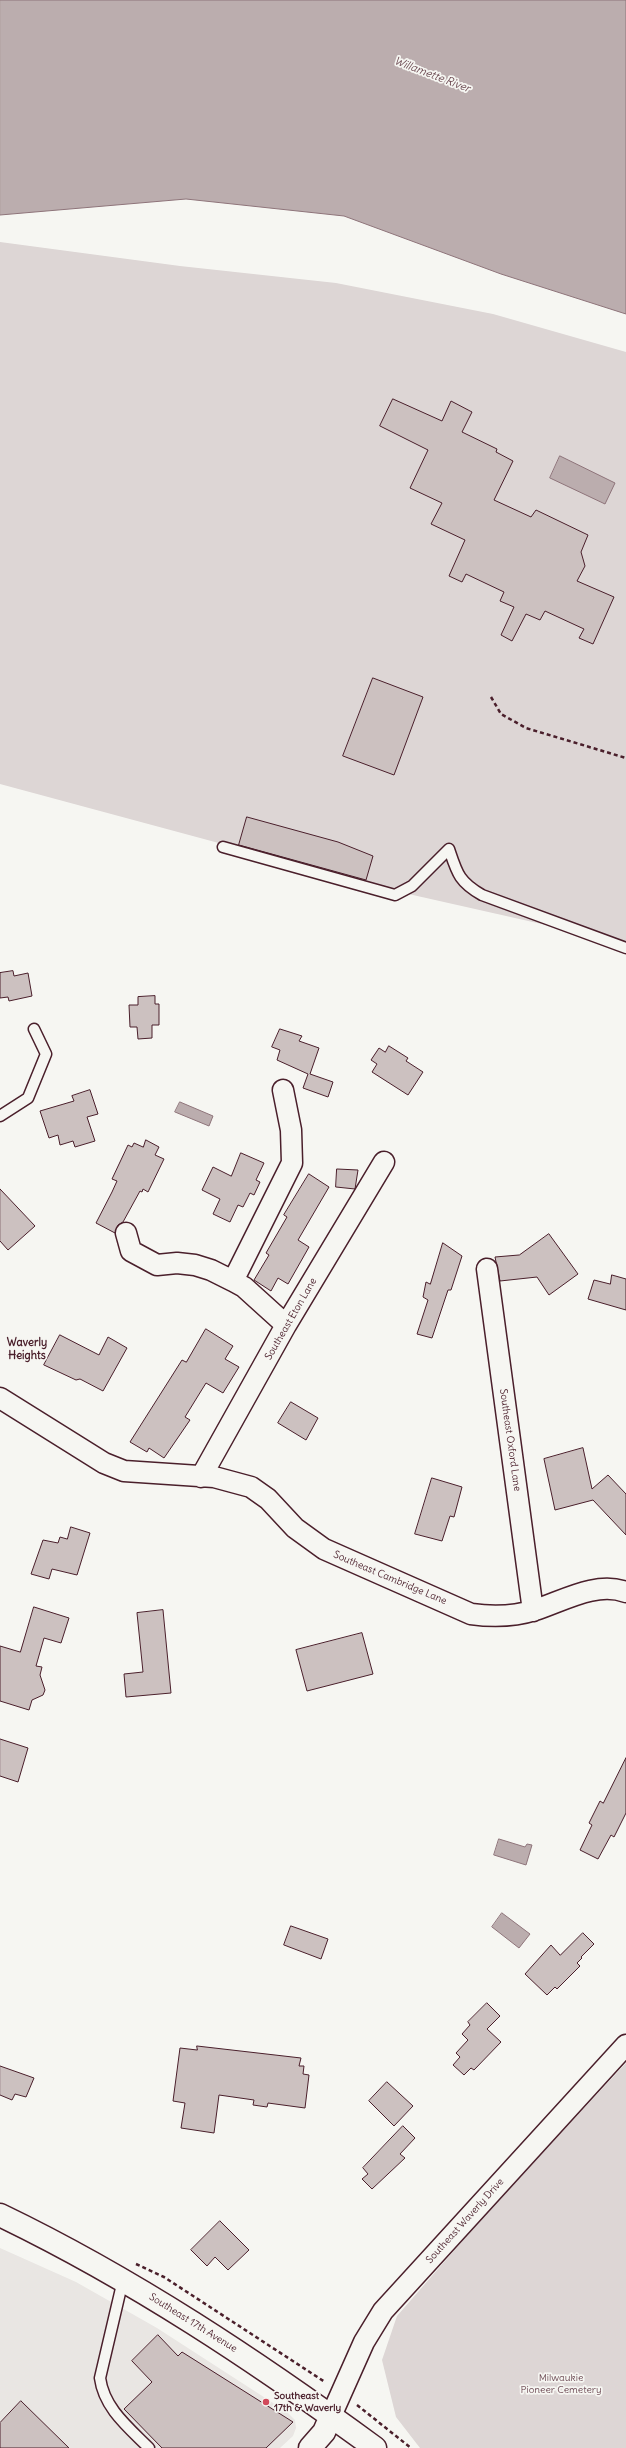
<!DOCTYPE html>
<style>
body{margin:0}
canvas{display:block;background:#f6f6f2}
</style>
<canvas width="626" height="2448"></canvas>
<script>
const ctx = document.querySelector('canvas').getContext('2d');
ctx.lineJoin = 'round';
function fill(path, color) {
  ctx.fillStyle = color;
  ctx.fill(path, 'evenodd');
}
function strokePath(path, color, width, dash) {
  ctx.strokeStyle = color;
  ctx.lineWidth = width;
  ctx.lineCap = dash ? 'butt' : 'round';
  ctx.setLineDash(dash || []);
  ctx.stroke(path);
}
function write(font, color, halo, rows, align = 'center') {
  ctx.font = font + ' Delius,sans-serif';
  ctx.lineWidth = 3.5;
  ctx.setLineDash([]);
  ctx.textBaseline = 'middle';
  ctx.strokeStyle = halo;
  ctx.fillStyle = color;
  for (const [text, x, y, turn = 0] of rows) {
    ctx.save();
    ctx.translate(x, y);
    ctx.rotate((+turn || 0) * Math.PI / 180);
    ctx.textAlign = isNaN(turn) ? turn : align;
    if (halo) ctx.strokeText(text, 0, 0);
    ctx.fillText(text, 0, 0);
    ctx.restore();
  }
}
const built = new Path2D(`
 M0,2248l76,34 81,46 130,84 8,8 1,8 -3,8 -13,12h-280z`);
const green = new Path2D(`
 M0,242l180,24 156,17 157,31 133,38v591l-222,-50 -404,-109z
 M626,2063v385h-206l-24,-31 -14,-57 15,-44 89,-102z`);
const water = new Path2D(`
 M0,0h626v314l-125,-40 -157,-58 -158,-17 -186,16z
 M560,456l55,27 -10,21 -55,-26z
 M180,1102l33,14 -4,10 -34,-14z
 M499,1839l26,8 2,-3 5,1 -6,20 -32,-10z
 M502,1913l28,21 -11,14 -27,-21z`);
const building = new Path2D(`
 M393,399l49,22 9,-20 21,11 -10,20 35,17 -1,3 17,9 -19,39 37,17 5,-7 52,25 -7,17 4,14 -8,15 37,16 -21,47 -14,-6 5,-9 -39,-18 -5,9 -14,-6 -14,27 -11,-6 13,-28 -14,-6 4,-9 -38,-18 -4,8 -13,-6 16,-36 -34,-16 11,-21 -32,-15 18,-38 -48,-24z
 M373,678l50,19 -29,78 -51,-19z
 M247,817l91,25 35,14 -7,24 -127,-35z
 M13,971l1,5 14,-3 4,23 -23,5 -1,-4 -8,1v-25z
 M155,996v8h4v21h-7v13l-14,1 -1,-12h-7l-1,-22h9v-8z
 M280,1029l22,7 -3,5 20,7 -9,26 23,8 -5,15 -25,-9 5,-14 -31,-14 3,-10 -8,-3z
 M389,1046l19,12 -2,3 17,11 -15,23 -36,-23 5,-8 -6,-4 8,-12 6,4z
 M90,1090l8,24 -11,3 8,24 -20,6 -2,-6 -13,4 -2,-10 -9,3 -9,-27 34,-10 -2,-5z
 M146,1140l13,7 -4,8 9,4 -16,33 -5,-3 -1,3 -2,-1 -17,31 -5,3 -3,8 -19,-10 16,-31 5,-11 -5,-2 16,-34 4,2 2,-4 9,4z
 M241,1153l23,10 -8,17 4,2 -6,13 -4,-2 -7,14 -5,-2 -8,17 -17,-8 7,-15 -18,-9 11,-23 18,9z
 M337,1169l21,1 -3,19 -19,-2z
 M309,1174l20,13 -31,53 11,7 -21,37 -10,-6 -7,13 -17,-11 15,-25 -3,-2 21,-36 -3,-2z
 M0,1189l35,37 -27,24 -8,-9z
 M549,1234l29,40 -29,21 -12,-18 -37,4 -5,-24 24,-2z
 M443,1243l19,13 -11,34h-3l-16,48 -15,-4 11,-34 -5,-3 3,-15 4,2z
 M612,1275l14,4v31l-38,-11 6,-19 16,4z
 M206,1329l27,17 -8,13 14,8 -16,26 -17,-10 -21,34 5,3 -26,38 -15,-10 -2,4 -17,-10 52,-82 4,2z
 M60,1335l39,20 9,-18 19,11 -24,43 -23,-12 -4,1 -32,-15z
 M291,1402l27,16 -12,22 -28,-17z
 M583,1448l9,41 16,-14 18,19v41l-33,-35 -38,10 -11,-51z
 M432,1478l30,9 -8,30 -4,-1 -8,25 -27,-7z
 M71,1527l19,6 -13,42 -25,-6 -3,10 -18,-5 12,-34 15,3 2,-6 7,2z
 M34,1607l35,11 -8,25 -17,-5 -8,28 6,1 -2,8 5,15 -2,5 -11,5 -3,10 -29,-9v-55l20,6z
 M163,1610l8,83 -45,4 -2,-23 19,-2 -6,-59z
 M362,1633l11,41 -66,17 -11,-41z
 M0,1739l28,9 -10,34 -18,-6z
 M626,1758v55l-12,24 -3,-2 -13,24 -18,-9 12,-25 -3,-2 11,-22 3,2z
 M291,1926l37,13 -7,20 -37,-14z
 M583,1933l11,11 -13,13 1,1 -5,5 3,3 -23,23 -2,-2 -8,8 -22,-21 26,-29 9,10z
 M487,2003l13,13 -13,13 14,13 -27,28 -3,-2 -7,7 -11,-10 7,-8 -4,-4 12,-13 -6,-6 8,-9 -2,-3z
 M197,2046l104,12 -2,8h5l-1,8 6,1 -4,33 -37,-5 -1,4 -14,-2 1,-5 -35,-5 -5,38 -33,-5 4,-25 -12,-2 7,-53 17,2z
 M0,2066l34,12 -8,19 -11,-3 -3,6 -12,-5z
 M387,2082l26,24 -19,20 -25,-25z
 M403,2126l12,12 -15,16 5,4 -33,31 -10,-10 6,-5 -5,-6z
 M220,2221l29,29 -21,20 -13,-13 -8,9 -16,-16z
 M158,2335l20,21 4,-4 111,70 -27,26h-104l-38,-39 28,-27 -20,-21z
 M21,2401l48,47h-69v-25z`);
const path = new Path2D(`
 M491,697l10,17 25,14 100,30
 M136,2264l28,13 161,105
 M357,2405l54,43`);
const lane = new Path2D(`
 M223,847l172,48 17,-9 37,-37c8,24 10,33 33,46l144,53
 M0,1116l28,-18 18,-44 -12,-25
 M123,2280l-23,98c4,30 28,49 49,70`);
const street = new Path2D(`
 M283,1090l8,40 1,33 -59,118 11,6 42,38
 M126,1233l5,18 26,14 20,-2 18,2 16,5 22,11
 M487,1269l46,342
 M0,1398l104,65 20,8 90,6 37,10 17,12 27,29 29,21 147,65c22,3 42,3 64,-4 28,-9 61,-29 91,-18
 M201,1477l85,-152 98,-163
 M331,2416l33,-74 19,-31 243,-266`);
const secondary = new Path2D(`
 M0,2215c133,64 256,146 375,233
 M310,2448l14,-16 7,-16`);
const markers = [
 [266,2402,4,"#d1495b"]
];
const streetNames = [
 ["Southeast Eton Lane",291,1319,-60],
 ["Southeast Oxford Lane",510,1440,82],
 ["Southeast Cambridge Lane",390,1578,23],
 ["Southeast Waverly Drive",465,2221,-48],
 ["Southeast 17th Avenue",193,2323,32]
];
const parkNames = [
 ["Milwaukie",561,2378],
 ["Pioneer Cemetery",561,2390]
];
const poiNames = [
 ["Southeast",274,2396],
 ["17th & Waverly",274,2408]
];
const waterNames = [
 ["Willamette River",432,75,21]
];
const neighbourhoodNames = [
 ["Waverly",27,1343],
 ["Heights",27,1356]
];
fill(built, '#e9e6e3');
fill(green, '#ddd6d5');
fill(water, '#bbadae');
strokePath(water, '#8e747a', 1);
fill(building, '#ccc1c0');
strokePath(building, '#4a1f2b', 1);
strokePath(lane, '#4a1f2b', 13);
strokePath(street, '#4a1f2b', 23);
strokePath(secondary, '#4a1f2b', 25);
strokePath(path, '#4a1f2b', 2.5, [4, 3]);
strokePath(lane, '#f6f6f2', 10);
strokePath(street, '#f6f6f2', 20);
strokePath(secondary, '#f6f6f2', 22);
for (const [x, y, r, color] of markers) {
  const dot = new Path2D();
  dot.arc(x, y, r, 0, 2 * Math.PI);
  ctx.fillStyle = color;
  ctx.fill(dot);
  strokePath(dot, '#f6f6f2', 1.5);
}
write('10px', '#4a1f2b', '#f6f6f2', streetNames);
write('10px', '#6f4d56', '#f6f6f2', parkNames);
write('bold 10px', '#4a1f2b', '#f6f6f2', poiNames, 'left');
write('italic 11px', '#6c4a52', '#f6f6f2', waterNames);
write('bold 11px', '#4a1f2b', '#f6f6f2', neighbourhoodNames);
</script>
